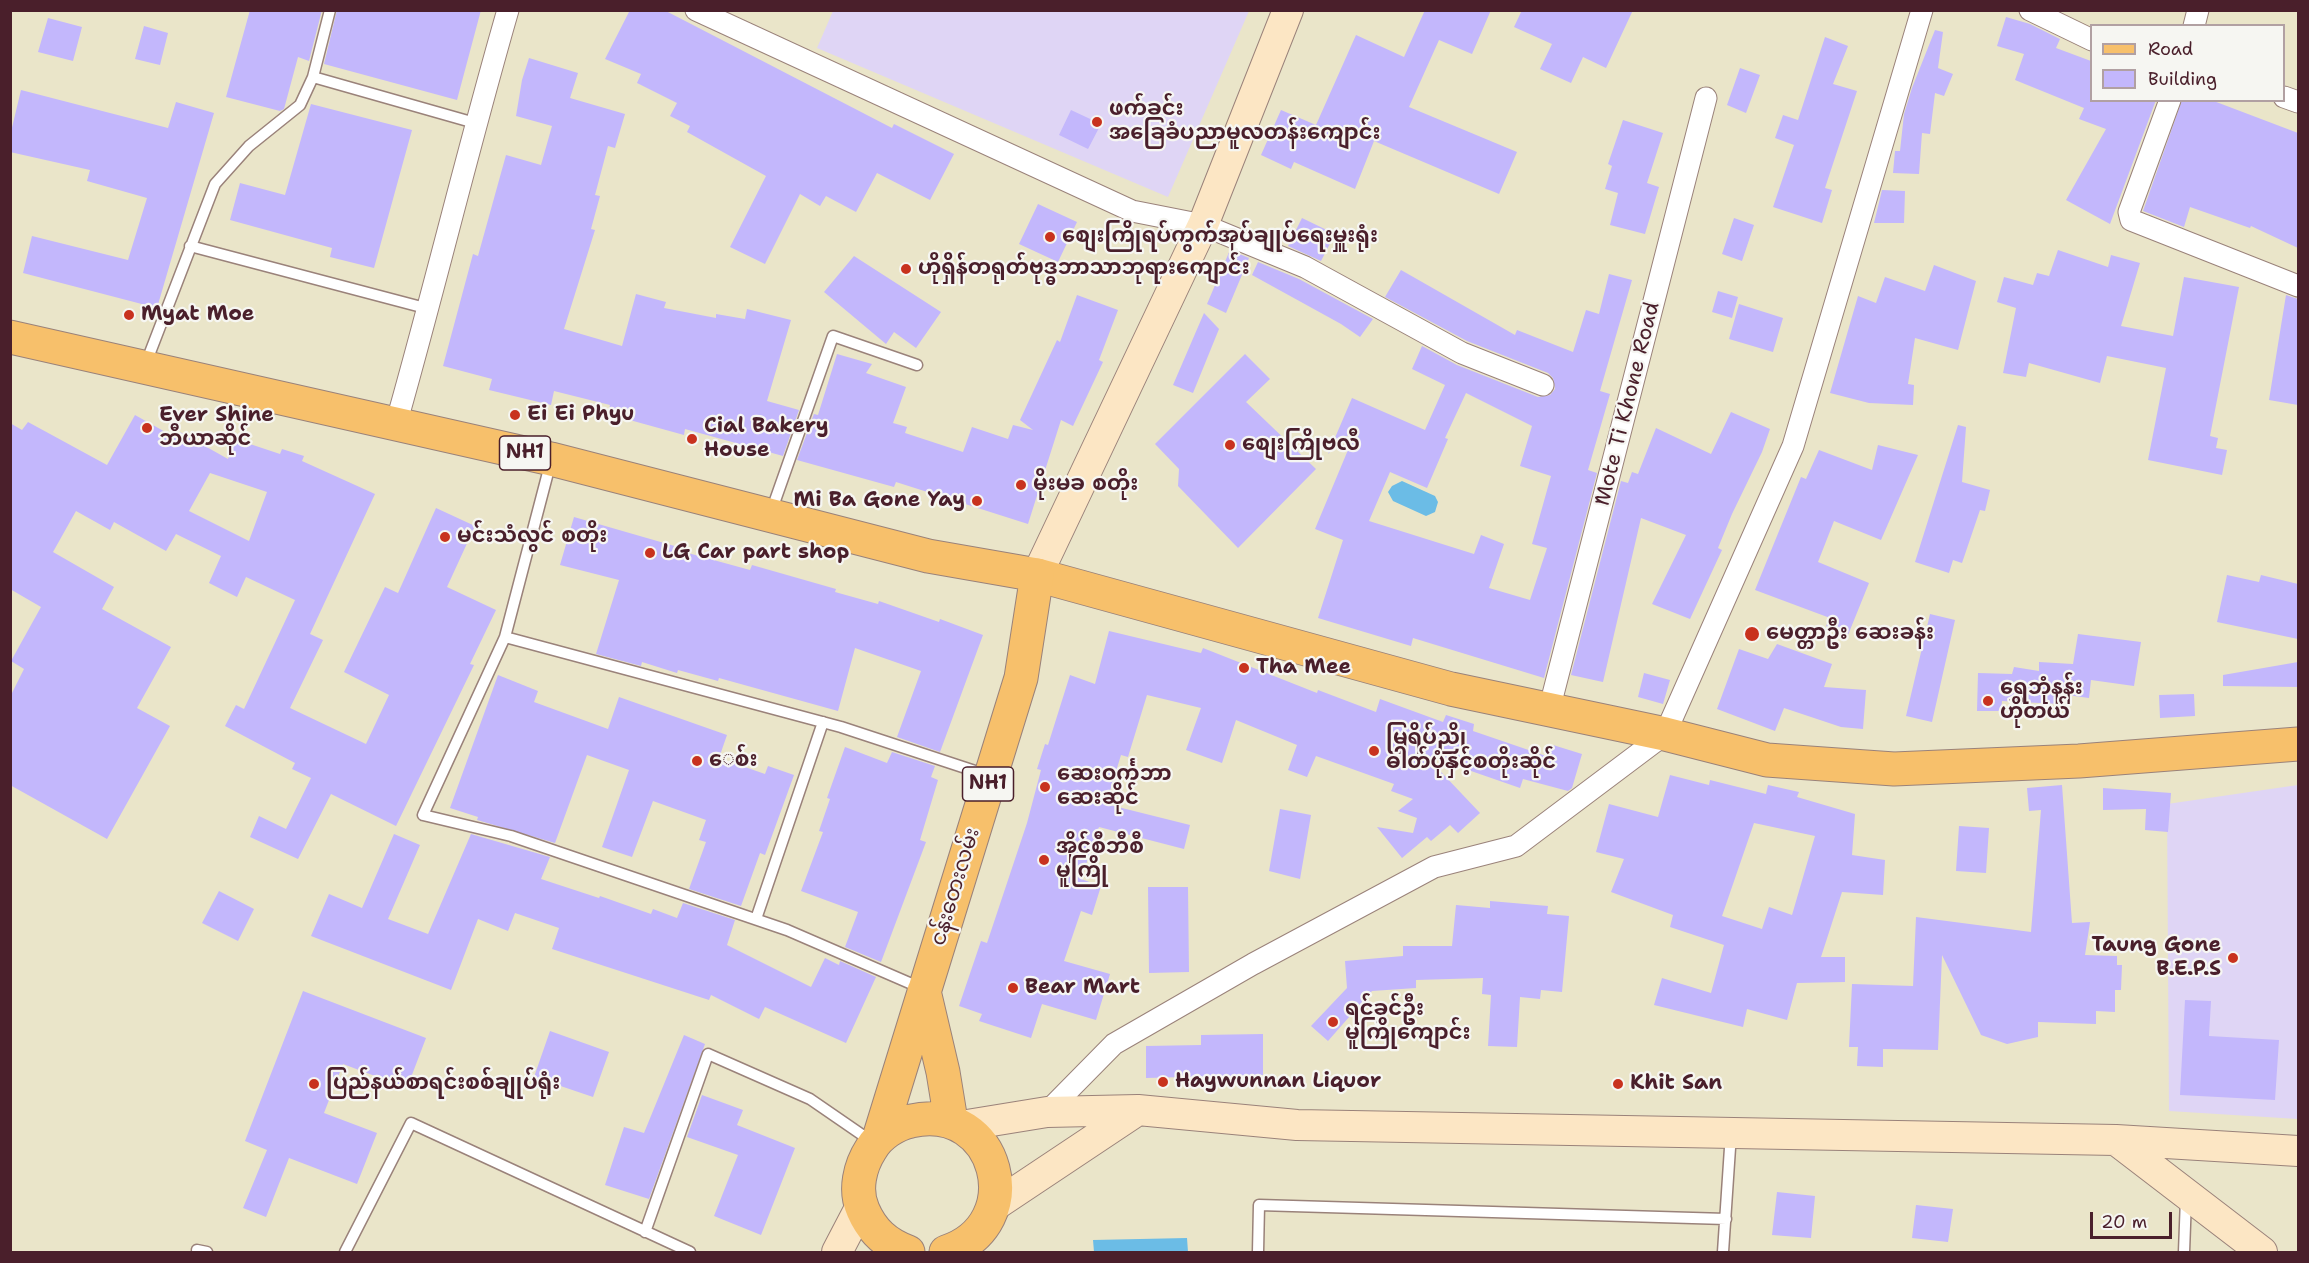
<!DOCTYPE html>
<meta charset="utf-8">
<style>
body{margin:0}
#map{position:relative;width:2309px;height:1263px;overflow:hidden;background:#eae5c9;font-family:"Shantell Sans",sans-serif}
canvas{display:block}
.frame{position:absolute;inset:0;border:12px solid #4a1f2b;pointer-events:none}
.legend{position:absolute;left:2090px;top:24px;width:195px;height:78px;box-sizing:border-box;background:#f6f6f2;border:2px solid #b1a0a2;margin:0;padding:8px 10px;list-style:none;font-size:18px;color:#4a1f2b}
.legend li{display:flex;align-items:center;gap:12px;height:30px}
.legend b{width:30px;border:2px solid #b1a0a2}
.scale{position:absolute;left:2090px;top:1212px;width:82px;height:27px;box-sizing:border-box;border:3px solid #4a1f2b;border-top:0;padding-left:8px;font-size:18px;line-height:21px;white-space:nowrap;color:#4a1f2b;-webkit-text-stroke:4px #f6f6f2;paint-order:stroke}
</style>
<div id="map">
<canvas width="2309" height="1263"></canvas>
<div class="frame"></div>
<ul class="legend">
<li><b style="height:8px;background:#f7c06b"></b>Road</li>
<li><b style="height:16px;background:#c3b7fc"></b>Building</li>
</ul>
<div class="scale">20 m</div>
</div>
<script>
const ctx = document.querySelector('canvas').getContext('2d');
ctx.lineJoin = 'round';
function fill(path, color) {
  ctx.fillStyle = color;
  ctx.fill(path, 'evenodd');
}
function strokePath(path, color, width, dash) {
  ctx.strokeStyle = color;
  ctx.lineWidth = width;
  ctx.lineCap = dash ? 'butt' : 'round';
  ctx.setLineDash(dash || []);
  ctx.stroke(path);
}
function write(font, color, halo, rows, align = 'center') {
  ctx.font = font + ' "Shantell Sans","Noto Sans Myanmar",sans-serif';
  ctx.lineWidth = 4.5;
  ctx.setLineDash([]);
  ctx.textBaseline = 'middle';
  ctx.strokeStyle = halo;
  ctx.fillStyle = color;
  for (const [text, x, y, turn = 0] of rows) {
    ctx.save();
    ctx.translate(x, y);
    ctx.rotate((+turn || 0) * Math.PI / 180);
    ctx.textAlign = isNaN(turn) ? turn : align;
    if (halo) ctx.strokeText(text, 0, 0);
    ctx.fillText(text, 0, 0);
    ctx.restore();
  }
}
const built = new Path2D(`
 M833,11h416l-81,186 -351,-149z
 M2298,785v334l-129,-8 -2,-307z`);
const water = new Path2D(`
 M1402,481l33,15 3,6 -3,10 -9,4 -33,-15 -5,-9 4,-6z
 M1187,1238l1,14h-94l-1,-12z`);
const building = new Path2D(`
 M250,10h72l-13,51 -11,-4 -14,52 -4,2 -54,-14z
 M337,10h144l-24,90 -133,-36z
 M630,10h34l228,118 2,-4 60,30 -24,46 -53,-27 -21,39 -30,-16 -6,10 -20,-12 -35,70 -35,-17 36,-71 -79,-44 3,-6 -20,-10 7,-13 -40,-20 4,-9 -36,-15z
 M1425,10h66l-19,44 -33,-14 -30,67 108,45 -18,42 -125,-53 -19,48 -61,-27 -3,7 -30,-14 20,-45 35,15 40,-90 48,22z
 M1522,10h111l-27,58 -23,-11 -12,26 -31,-14 12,-25 -38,-17z
 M2006,17l24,7 30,15 -4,9 35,13v39h65l-46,124 -44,-24 40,-71 -27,-10 5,-11 -69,-28 9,-26 -27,-8z
 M48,18l34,9 -9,34 -35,-9z
 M144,26l24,7 -8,32 -25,-6z
 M1935,30l8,2 -5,36 15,6 -9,22 -9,-3 -5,41 -8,-1 -3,41 -26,-1 2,-22h5l4,-37 8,-26z
 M1825,37l23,9 -15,38 24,7 -32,97 7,2 -10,33 -49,-16 21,-62 -19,-7 8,-23 15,5z
 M529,58l49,15 -8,25 55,16 -10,34 -7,-2 -13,49 5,1 -9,33 4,1 -31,99 58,17 14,-52 30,8 -2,6 52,10v-4l29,5 2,-10 44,11 -24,81 32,9 -16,46 -98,-27 -1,6 -76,-21 2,-9 -56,-14 -3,14 -62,-15 3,-11 -49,-13 30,-112 5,2 28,-101 35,10 11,-39 -36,-10 6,-36z
 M1740,68l20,7 -14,38 -19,-8z
 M21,90l147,38 8,-26 38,11 -57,195 -134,-35 9,-37 96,24 19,-62 -60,-17 3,-11 -80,-18v-16z
 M2182,100h29l87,33v115l-47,-22 -1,2 -60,-21 -6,20 -41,-16z
 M311,104l101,26 -38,138 -44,-11 2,-9 -102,-28 10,-37 45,12z
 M1071,110l30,14 -13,25 -29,-14z
 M1623,120l40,13 -16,50 12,4 -14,47 -35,-9 8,-32 -13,-4 7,-23 -4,-2z
 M1882,190l23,1 -1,32h-30z
 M1038,204l39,18 -19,40 -39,-18z
 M1302,218l33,16 -14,27 -33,-15z
 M1734,218l20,7 -12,36 -20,-7z
 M1230,250l19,8 -23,55 -19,-9z
 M2058,250l50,17 3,-12 29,8 -19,63 52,10 11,-59 55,10 -29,149 8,2 -2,10 11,2 -5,25 -74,-15 18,-92 -59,-12 -7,27 -71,-20 -3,14 -23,-4 13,-65 -19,-6 7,-25 29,8 4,-12 12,3z
 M854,256l87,56 -25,36 -22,-16 -8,12 -62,-52z
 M1258,262l41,17 74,40 -13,18 -19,-13 -89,-49z
 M1934,265l42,16 -18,69 -43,-12 -7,46 6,1 -1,20 -44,-2 -39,-10 28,-97 18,7 9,-26 40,14z
 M1401,270l114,65 2,-5 56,22 13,-42 13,4 10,-40 23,6 -32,111 10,3 -22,76 9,3 -53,205 -131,-40 -2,8 -93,-28 25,-78 -28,-11 43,-103 -30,28 24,-56 73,32 20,-45 -33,-16 10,-23 35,19 81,32 12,-2 5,-6 -2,-11 -5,-5 -81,-32 -82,-44zM1466,393l66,33 -12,40 31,10 -19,68 15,4 -17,52 -41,-12 15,-44 -23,-9 -7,19 -105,-33 21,-49 37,16 21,-49 -3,-1z
 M1718,291l20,6 -6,21 -20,-6z
 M1077,295l41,15 -19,50 4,2 -30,64 -12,-6 -33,104 -132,-42 -2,5 -97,-27 17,-46 4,1 19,-61 35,10 -6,9 40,14 -13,36 14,4 -2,6 58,19 9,-25 36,12 5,-14 20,5 -13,-10 37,-80 3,2z
 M2286,295l12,4v106l-29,-5z
 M1739,304l44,14 -10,34 -44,-13z
 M1204,313l15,16 -26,64 -20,-8z
 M1245,354l25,25 -24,23 70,67 -78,79 -60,-62 1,-17 -24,-25z
 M1731,412l39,17 -8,23 -30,62 -14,34 4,2 -32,69 -38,-15 34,-69 -45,-17 -38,164 -32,-7 50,-194 7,2 4,-11 6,2 18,-46 55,26z
 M135,415l41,23 4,-6 48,27 7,-20 45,15 2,-5 22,7 -2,5 73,33 -65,140 13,6 -33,68 76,36 23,-49 -45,-23 41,-85 13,6 38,-85 39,18 -28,61 49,23 -26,54 4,1 -78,161 -65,-32 -33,65 -48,-22 9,-21 27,13 25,-51 -19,-9 3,-6 -70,-37 11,-21 8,4 51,-109 -49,-23 -9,20 -28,-14 12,-27 -45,-22 -10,17 -52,-29 -4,8 -34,-19 -23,41 61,35 -12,22 69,38 -34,61 33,18 -63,113 -97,-54v-88l14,-28 -13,-8 30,-54 -31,-18v-166l12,7 6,-8 79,43zM210,473l57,19 -18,49 -60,-30z
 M1958,425l8,2 -4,55 28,8 -5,21 -5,-1 -18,53 -9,-3 -4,13 -34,-11z
 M1878,445l40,10 -37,85 -47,-19 -16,41 51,21 -21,52 -22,-9 4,-8 -75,-28 46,-113 5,2 13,-29 53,20z
 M574,517l104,30 -1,3 73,20 2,-5 84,24 -1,3 43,12 1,-3 60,21 1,-3 43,16 -43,117 -43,-15 24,-66 -66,-23 -17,63 -119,-33 -1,3 -40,-11 -1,3 -35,-11 -1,4 -45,-12 23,-74 -59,-15z
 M2227,575l32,7 2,-7 37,9v55l-81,-17z
 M1930,614l25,6 -23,102 -26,-6z
 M1109,631l92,22 2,-5 114,45 1,-3 58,22 4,-13 63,23 3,-7 28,9 -1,7 76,26 4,-12 29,9 -10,34 -4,3 -45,-12 -3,9 -95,-33 55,58 -22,20 -8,-8 -19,16 -4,-4 -25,21 -25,-31 36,6 4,-15 -19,-7 15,-12 -22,-8 3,-7 -78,-28 -9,21 -19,-7 9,-25 -61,-25 -14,43 -36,-13 15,-42 -54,-13 -19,62 -7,-2 -15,49 84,21 -6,24 -85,-22 -18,52 20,7 -9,29 -11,-4 -17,50 46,13 -14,46 -54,-16 -11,34 -52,-17 3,-7 -23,-8 22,-65 6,2 40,-120 14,-53 -4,-1 8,-25 3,1 22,-70 25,9z
 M2078,634l63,8 -7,44 -43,-6 -2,18 -30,-4v10l-57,-3 -1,10h-24l1,-38 34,1 2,-7 25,4v-9l34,2z
 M1777,644l55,20 -8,23 42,3 -3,39 -22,-2 -57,-19 -9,23 -58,-22 22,-60 29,10z
 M2298,662v25l-75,-1v-11z
 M1644,673l26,7 -7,24 -25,-7z
 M498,675l40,16 -4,11 74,27 11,-32 108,38 -8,23 46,16 3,-8 26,9 -29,80 -5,-2 -19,53 -52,-17 17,-47 -7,-2 7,-20 -53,-19 -21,56 -30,-10 27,-77 -42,-15 -32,88 -78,-23 1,-3 -28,-9z
 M2194,694l1,22 -35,2 -1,-23z
 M845,747l42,16 5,-11 43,14 -4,11 7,3 -18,60 6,2 -45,120 -36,-15 13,-35 -57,-21 22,-59 -4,-1 11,-32 -3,-1z
 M1670,775l39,10 1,-5 56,14 2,-9 31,7 -2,5 58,17 -3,41 33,5 -2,35 -41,-3 -21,65h24v25l-48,1 -10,37 -40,-11 -4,18 -89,-22 8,-27 49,15 13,-48 -54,-18 3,-12 -62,-23 13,-33 -28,-7 13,-48 49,13zM1754,823l61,13 -23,79 -23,-8 -7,22 -40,-13z
 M2062,785l10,138 18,-1 -5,33 32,1v9h5l-1,25h-6v22l-19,-1v13l-58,-2v15l-31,7 -26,-9 -39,-80 -4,95 -55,-1v18l-26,-1 1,-19h-9l3,-63 61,2 3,-69 115,15 10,-122 -12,1 -2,-23z
 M2103,788l68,5 -3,39 -23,-2 1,-21 -43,1z
 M1280,809l31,6 -11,64 -31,-8z
 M1959,826l30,2 -3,45 -30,-2z
 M394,834l26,11 -32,74 40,15 43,-100 79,23 -9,22 58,19 1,-2 51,18 2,-5 24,9 6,-15 52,17 -8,25 84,42 14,-29 14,7 1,-4 36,16 -30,66 -81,-36 -6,12 -48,-24 -2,5 -157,-51 7,-21 -44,-15 -7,18 -30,-12 -27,71 -140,-54 18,-42 33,14z
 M1148,887h40l1,85 -40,1z
 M219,891l35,18 -16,32 -36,-18z
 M1490,901l58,5 -1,8 22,2 -7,76 -21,-2 -1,9 -20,-2 -3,50 -29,-1 3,-51 -9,-1 1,-16 -67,2v8l-44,3 -44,50 -17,-15 36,-38 -2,-27 58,-5v-10h49l4,-41 34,3z
 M303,991l123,47 -19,50 -64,-24 -19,49 53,20 -20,51 -68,-26 -23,59 -23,-9 24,-58 -22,-9z
 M2185,1000l26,1 -2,35 70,4 -4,60 -95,-5z
 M550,1031l59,21 -16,45 -59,-20z
 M1263,1034v41l-117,3v-32l55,-1v-10z
 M684,1035l21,9 -56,155 -44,-14 19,-58 20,6z
 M702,1095l41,15 -6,15 58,23 -34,87 -47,-19 24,-61 -51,-18z
 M1777,1192l38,4 -4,42 -39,-3z
 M1916,1205l37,4 -5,33 -36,-4z`);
const lane = new Path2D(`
 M330,10l-17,67 162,46
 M190,246l239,63
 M146,363l69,-179 34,-38 51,-41 13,-28
 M551,461l-46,176 -82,178 88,21 276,94 134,58
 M771,512l62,-176 84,29
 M505,637l336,90 146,48
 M756,919l67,-197
 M645,1232l63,-178 102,45 61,42
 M197,1250l10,2
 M345,1252l66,-129 279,129
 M1258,1252l1,-47 467,14
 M1723,1252l8,-119
 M2184,1252l2,-54`);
const street = new Path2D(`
 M696,10l436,201 71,14 102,42 157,86 81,32
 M2030,10l62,30
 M2194,26l4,-16
 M2284,97l14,5
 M2170,100l-41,112 2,8 167,66
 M396,424c39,-137 72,-276 112,-414
 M1549,710l157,-612
 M1047,1112l67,-68 139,-80 181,-97 82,-21 149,-112 128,-288 129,-436`);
const secondary = new Path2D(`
 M1037,575l166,-350 85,-215
 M961,1126l86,-14 91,-2 159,15 819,15 182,11
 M2116,1140l146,112
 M994,1206l144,-96
 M837,1252l24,-46`);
const primary = new Path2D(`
 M1037,575l414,114 214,45 102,26 127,9 185,-8 219,-17`);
const highway = new Path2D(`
 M10,337l541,122 377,97 109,19 -16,103 -142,460
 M924,991l19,81 8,49
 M908,1252c-22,-8 -36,-21 -45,-42 -9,-20 -3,-44 8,-61 8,-14 25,-25 40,-28 87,-20 120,103 35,131`);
const markers = [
 [1097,122,6,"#c8321e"],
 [1050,237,6,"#c8321e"],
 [906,269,6,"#c8321e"],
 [129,315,6,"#c8321e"],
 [515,415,6,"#c8321e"],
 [147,428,6,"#c8321e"],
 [692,439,6,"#c8321e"],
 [1230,445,6,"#c8321e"],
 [1021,485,6,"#c8321e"],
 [977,501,6,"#c8321e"],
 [445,537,6,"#c8321e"],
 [650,553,6,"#c8321e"],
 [1752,634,8,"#c8321e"],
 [1244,668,6,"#c8321e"],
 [1988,701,6,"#c8321e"],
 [1374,751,6,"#c8321e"],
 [697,761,6,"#c8321e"],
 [1045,787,6,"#c8321e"],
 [1044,860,6,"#c8321e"],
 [2233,958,6,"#c8321e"],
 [1013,988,6,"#c8321e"],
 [1333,1022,6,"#c8321e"],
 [1163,1082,6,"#c8321e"],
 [314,1084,6,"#c8321e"],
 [1618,1084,6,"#c8321e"]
];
const shields = [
 [525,453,51],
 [988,784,51]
];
const shieldNames = [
 ["NH1",525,453],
 ["NH1",988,784]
];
const poiNames = [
 ["ဖက်ခင်း",1109,110],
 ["အခြေခံပညာမူလတန်းကျောင်း",1109,134],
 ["စျေးကြိုရပ်ကွက်အုပ်ချုပ်ရေးမှူးရုံး",1062,237],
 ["ဟိုရှိန်တရုတ်ဗုဒ္ဓဘာသာဘုရားကျောင်း",918,269],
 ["Myat Moe",141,315],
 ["Ei Ei Phyu",527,415],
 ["Ever Shine",159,416],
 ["ဘီယာဆိုင်",159,440],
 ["Cial Bakery",704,427],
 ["House",704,451],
 ["စျေးကြိုဗလီ",1242,445],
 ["မိုးမခ စတိုး",1033,485],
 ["Mi Ba Gone Yay",965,501,"right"],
 ["မင်းသံလွင် စတိုး",457,537],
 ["LG Car part shop",662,553],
 ["မေတ္တာဦး ဆေးခန်း",1766,634],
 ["Tha Mee",1256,668],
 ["ရွှေဘုံနန်း",2000,689],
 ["ဟိုတယ်",2000,713],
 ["မြရိပ်ညို",1386,739],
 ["ဓါတ်ပုံနှင့်စတိုးဆိုင်",1386,763],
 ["ေစ်း",709,761],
 ["ဆေးဝင်္ကဘာ",1057,775],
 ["ဆေးဆိုင်",1057,799],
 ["အိုင်စီဘီစီ",1056,848],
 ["မူကြို",1056,872],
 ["Taung Gone",2221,946,"right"],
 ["B.E.P.S",2221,970,"right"],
 ["Bear Mart",1025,988],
 ["ရင်ခွင်ဦး",1345,1010],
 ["မူကြိုကျောင်း",1345,1034],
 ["Haywunnan Liquor",1175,1082],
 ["ပြည်နယ်စာရင်းစစ်ချုပ်ရုံး",326,1084],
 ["Khit San",1630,1084]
];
const streetNames = [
 ["Mote Ti Khone Road",1628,404,-76],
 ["ငန်းတေးလမ်း",956,887,-73]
];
fill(built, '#dfd5f5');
fill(water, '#6bbce6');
fill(building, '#c3b7fc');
strokePath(lane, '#9a827a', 13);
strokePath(street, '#9a827a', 23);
strokePath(secondary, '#9a827a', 32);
strokePath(primary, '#9a827a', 35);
strokePath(highway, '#9a827a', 35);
strokePath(lane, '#fff', 10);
strokePath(street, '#fff', 21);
strokePath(secondary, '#fce6c4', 30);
strokePath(primary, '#f7c06b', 33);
strokePath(highway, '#f7c06b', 33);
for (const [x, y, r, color] of markers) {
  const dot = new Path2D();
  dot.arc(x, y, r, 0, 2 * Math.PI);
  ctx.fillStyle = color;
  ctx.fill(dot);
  strokePath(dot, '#f6f6f2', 2);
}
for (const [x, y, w] of shields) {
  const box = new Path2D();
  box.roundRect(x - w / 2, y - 17, w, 34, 4.5);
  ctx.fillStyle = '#f6f6f2';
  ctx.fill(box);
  strokePath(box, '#4a1f2b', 1.5);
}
write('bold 20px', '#4a1f2b', null, shieldNames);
write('bold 21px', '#4a1f2b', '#f6f6f2', poiNames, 'left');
write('21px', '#4a1f2b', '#f6f6f2', streetNames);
</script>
